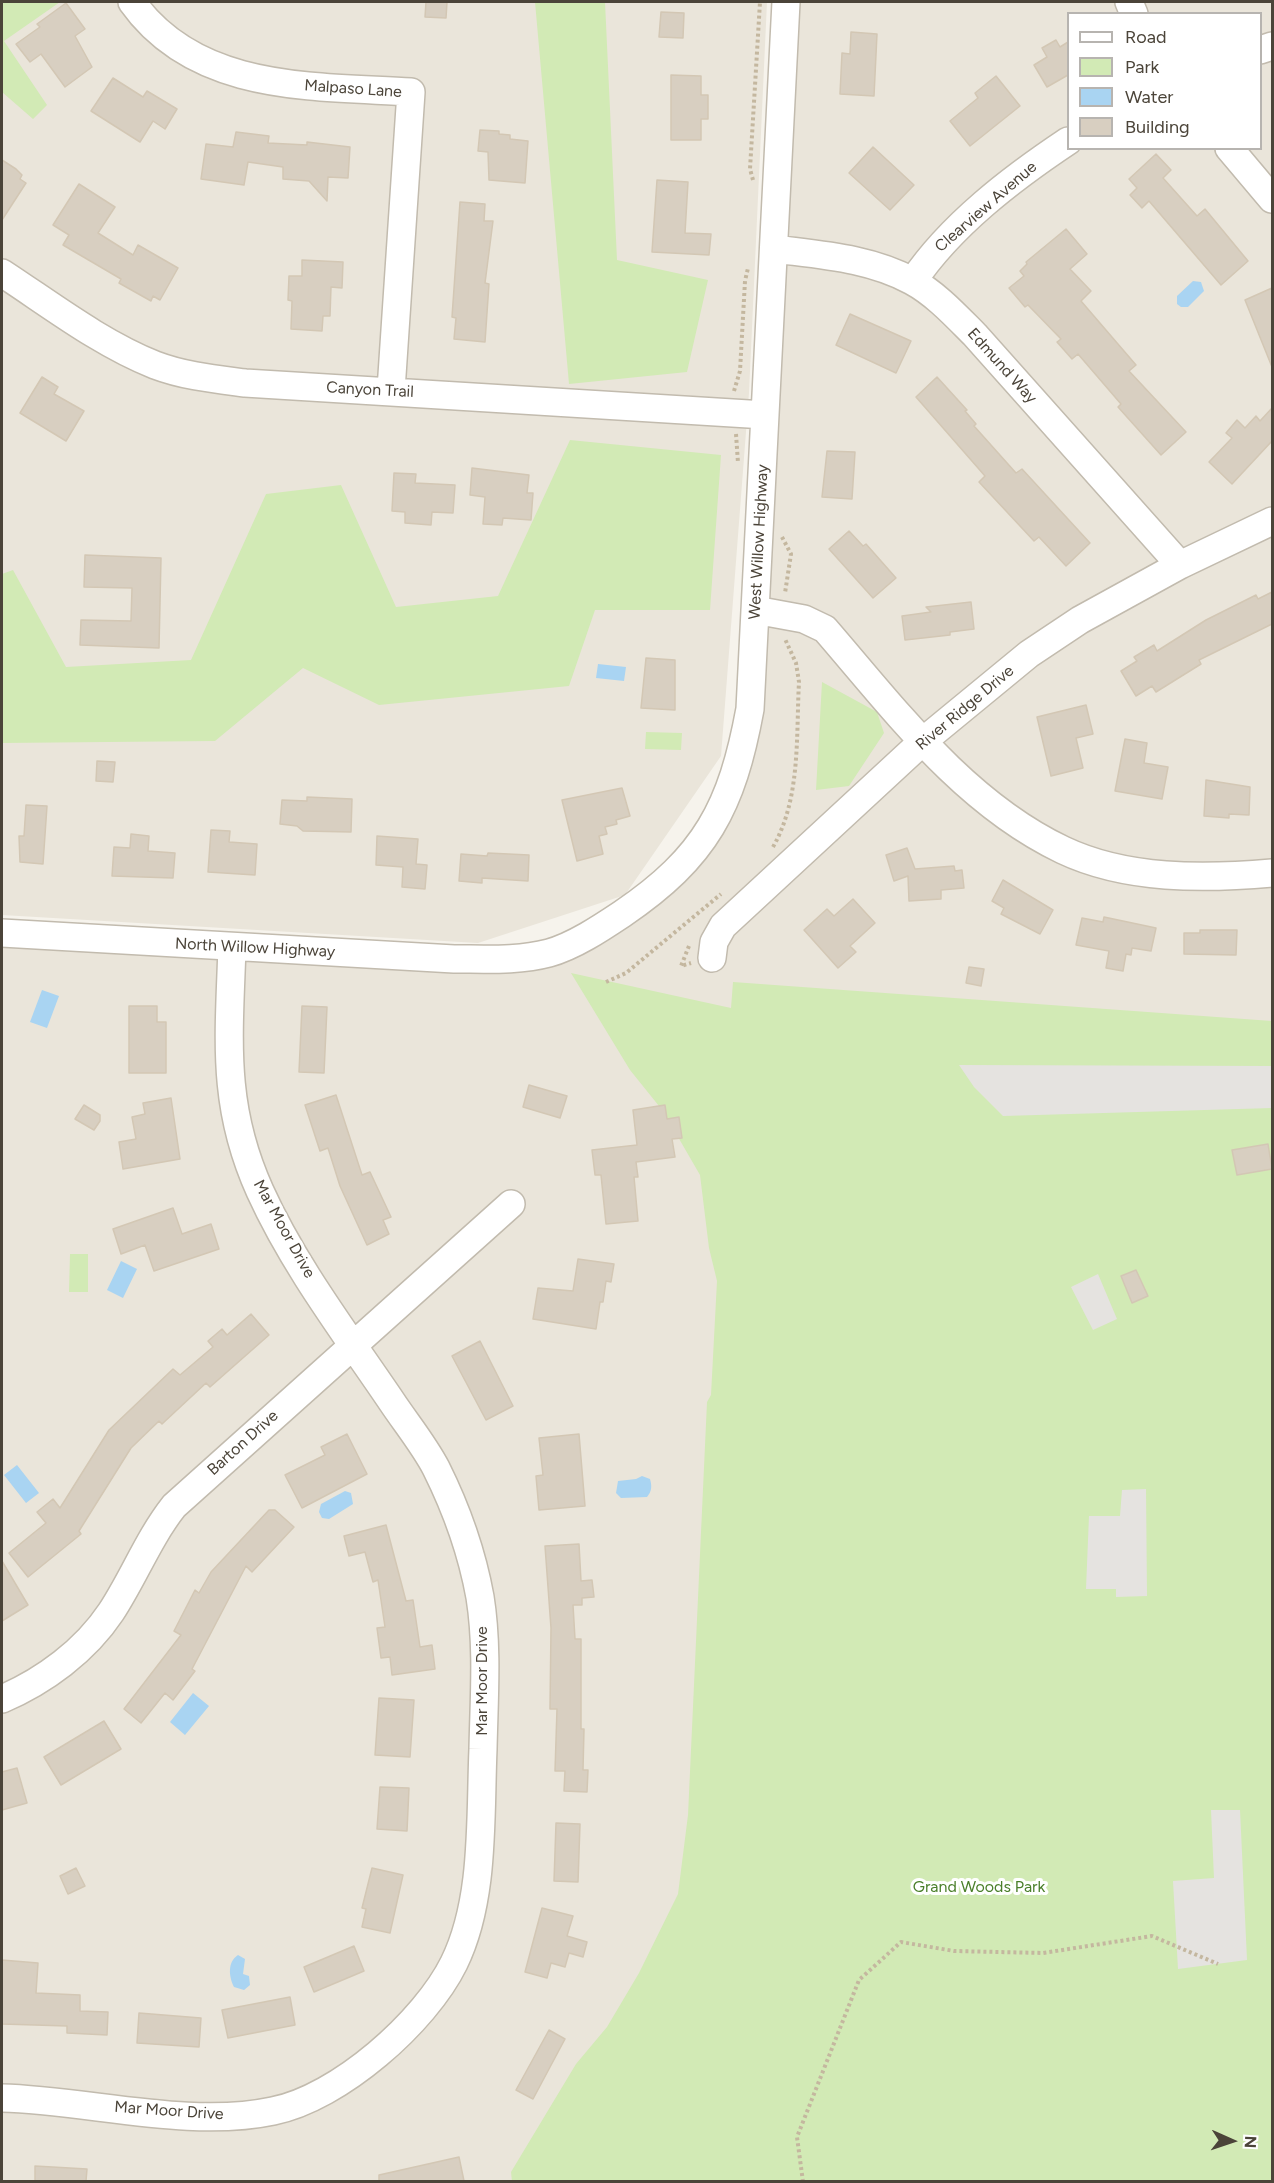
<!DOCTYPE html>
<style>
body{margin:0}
#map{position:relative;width:1274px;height:2183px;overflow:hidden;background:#f6f3ec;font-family:Figtree,sans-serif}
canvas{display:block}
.frame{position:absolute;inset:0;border:3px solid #4b4439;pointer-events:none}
.legend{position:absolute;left:1067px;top:12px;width:195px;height:138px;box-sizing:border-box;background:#fff;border:2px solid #b7b4b0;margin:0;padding:8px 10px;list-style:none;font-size:18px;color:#4b4439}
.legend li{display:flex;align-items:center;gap:12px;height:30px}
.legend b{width:30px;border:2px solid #b7b4b0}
.north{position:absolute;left:1202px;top:2111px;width:60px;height:60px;-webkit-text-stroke:4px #fff;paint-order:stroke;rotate:93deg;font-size:16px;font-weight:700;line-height:24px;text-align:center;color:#4b4439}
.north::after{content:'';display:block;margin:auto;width:21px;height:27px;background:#4b4439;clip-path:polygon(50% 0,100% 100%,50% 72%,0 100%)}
</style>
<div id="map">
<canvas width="1274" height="2183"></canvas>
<div class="frame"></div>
<ul class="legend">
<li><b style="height:8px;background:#fff"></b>Road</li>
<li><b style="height:16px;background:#d2eab5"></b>Park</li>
<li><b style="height:16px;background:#a9d4f2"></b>Water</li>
<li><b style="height:16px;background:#d8cfc1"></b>Building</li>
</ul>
<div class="north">N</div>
</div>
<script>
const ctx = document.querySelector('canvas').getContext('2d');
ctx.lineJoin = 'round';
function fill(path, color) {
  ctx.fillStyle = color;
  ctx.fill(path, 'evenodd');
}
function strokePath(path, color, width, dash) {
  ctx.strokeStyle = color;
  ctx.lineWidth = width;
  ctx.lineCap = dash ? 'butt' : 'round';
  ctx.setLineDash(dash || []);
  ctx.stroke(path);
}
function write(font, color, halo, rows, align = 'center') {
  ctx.font = font + ' Figtree,sans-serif';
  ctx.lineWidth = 6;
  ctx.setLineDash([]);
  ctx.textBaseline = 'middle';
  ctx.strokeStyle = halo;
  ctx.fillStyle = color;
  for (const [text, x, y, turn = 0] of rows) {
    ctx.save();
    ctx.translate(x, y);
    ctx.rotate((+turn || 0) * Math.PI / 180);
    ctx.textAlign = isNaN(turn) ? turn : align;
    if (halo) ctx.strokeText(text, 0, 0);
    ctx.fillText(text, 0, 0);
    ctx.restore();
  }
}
const residential = new Path2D(`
 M2,2h765l-18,391 -28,363 -96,139 -147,48 -476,-28z
 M788,2h484v2179l-1270,1v-1249l527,24 73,-36 105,-90 36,-124zM1068,14h192v134h-192z`);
const green = new Path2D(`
 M2,2h58l-56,39 43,64 -14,14 -31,-27z
 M535,2h70l12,258 91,20 -21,92 -118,12z
 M570,440l151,15 -11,155h-115l-26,76 -190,19 -76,-37 -88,73 -213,2v-169l11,-4 53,97 125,-7 75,-166 75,-9 55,122 102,-11z
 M822,682l55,30 7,21 -35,53 -33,4z
 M646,732l36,1 -1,17 -36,-1z
 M571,973l160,35 2,-26 539,39v1160l-760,1 -1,-10 65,-108 31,-37 32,-54 39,-79 10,-79 19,-413 4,-7 6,-114 -8,-33 -9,-73 -37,-64 -33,-41z
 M70,1254h18v38h-19z`);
const parking = new Path2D(`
 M959,1065l313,1v42l-269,8 -29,-29z
 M1098,1274l19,45 -24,11 -22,-43z
 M1146,1489l1,107 -31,1v-8h-30l3,-73h31l2,-26z
 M1211,1810h29l7,150 -69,9 -5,-88 41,-3z`);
const water = new Path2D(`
 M1193,281l8,1 3,9 -16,16h-7l-4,-3v-8z
 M598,664l28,3 -2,14 -28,-3z
 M42,990l17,6 -12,32 -17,-6z
 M121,1261l16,8 -14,29 -16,-8z
 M17,1465l22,28 -13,10 -22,-28z
 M642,1476l8,3c2,7 2,12 -3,18l-26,1 -5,-5 2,-12 18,-2z
 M345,1491l6,2 2,11 -24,15 -7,-1 -3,-6 2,-8z
 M193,1693l16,13 -24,29 -15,-13z
 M238,1955l7,4 -2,15 6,2 1,9 -6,5 -10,-3c-5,-10 -7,-25 4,-32z`);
const building = new Path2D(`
 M426,2h21l-1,16 -21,-1z
 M66,3l19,26 -10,7 17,31 -27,20 -24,-33 -11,8 -14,-18 24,-17 -3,-3z
 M661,12l23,1 -1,25 -24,-1z
 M851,32l26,2 -3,62 -34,-2 2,-41 8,1z
 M1056,40l4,7 8,-5v33l-21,12 -13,-22 13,-8 -5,-9z
 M671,75l30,1v19h7v24h-7v21h-30z
 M996,76l24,30 -50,40 -20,-25 28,-23 -3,-5z
 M113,78l30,19 4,-6 30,18 -12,20 -12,-8 -13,21 -49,-31z
 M480,130l19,1v3l11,1v4l18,2 -3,42 -36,-3 -1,-28 -10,-1z
 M236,132l33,4 -1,7 39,2v-3l43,5 -2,31 -20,-1 -1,24 -18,-20 -26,-2v-12l-35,-5 -4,23 -43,-6 5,-35 27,3z
 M873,147l41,38 -24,25 -41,-37z
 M1156,154l15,16 -8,8 34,38 8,-7 43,52 -27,24 -72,-84 -7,7 -12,-13 7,-7 -8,-9z
 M2,160l14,9 6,6 -2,4 6,4 -24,37z
 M657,180l31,2 -3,51 26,1 -2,21 -57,-3z
 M79,184l36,23 -17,26 35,22 5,-10 40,23 -18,32 -7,-4 -2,5 -32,-18 2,-4 -58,-34 6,-10 -16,-10z
 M460,202l25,2 -1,17h9l-8,62 4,1 -4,58 -31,-3 2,-21 -4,-1z
 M1066,229l21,25 -17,15 21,22 -10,10 55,64 -7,6 57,61 -25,23 -43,-48 3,-3 -43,-50 -6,5 -15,-17 4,-3 -33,-34 -3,2 -16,-19 15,-12 -4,-5 7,-7 -1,-2z
 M302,260l41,2 -1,26 -11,-1 -1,29h-7l-1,15 -31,-2 1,-28 -4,-1 1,-24h13z
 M1272,288v79l-27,-67z
 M850,314l61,27 -15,32 -60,-28z
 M42,377l16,10 -4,7 30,17 -18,30 -46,-28z
 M937,377l30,33 -2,1 11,13 -2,2 42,47 6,-4 68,74 -24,23 -27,-29 -5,4 -55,-59 6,-6 -69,-79z
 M1272,408v33l-40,43 -23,-22 23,-24 -6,-5 11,-13 8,8 11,-12 4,5z
 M827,451l28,1 -3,47 -30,-2z
 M472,468l57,7 -2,18h6l-2,27 -28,-2 -1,7 -19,-1 2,-27 -15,-2z
 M394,473l22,1 -1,9 40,2 -2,28 -21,-1 -1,13 -26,-2v-11l-13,-1z
 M849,531l14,15 3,-2 30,34 -23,20 -44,-49z
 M85,555l76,3 -2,90 -79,-3 1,-25 50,1 1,-33 -48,-1z
 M1272,592v32l-73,36 2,4 -45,28 -4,-6 -16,10 -15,-25 16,-10 -3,-4 20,-12 3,6 49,-31 50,-25 2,4z
 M971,602l3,27 -24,3v3l-45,5 -3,-24 29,-4 -5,-5z
 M646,658l29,2v50l-34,-2z
 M1086,705l7,29 -17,4 7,30 -32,8 -14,-59z
 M1125,739l22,4 -3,20 24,4 -6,32 -47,-8z
 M97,761l18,1 -2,20 -17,-1z
 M1206,780l44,7 -1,28 -20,-1v4l-25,-2z
 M622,788l8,28 -14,4 1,4 -12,3 2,7 -8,2 4,18 -26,7 -15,-61z
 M307,797l45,2 -1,33 -48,-1 -6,-5 -17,-2 2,-24 25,1z
 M26,805l21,1 -4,58 -23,-2 -1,-26h5z
 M211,830l19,1 -1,11 28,2 -2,31 -47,-3z
 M131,834l18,2 -1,15 27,2 -2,25 -61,-2 2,-29 16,1z
 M377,836l41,3 -2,25 11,1 -2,24 -23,-2 1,-20 -27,-2z
 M907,848l8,21 39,-3 1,5 7,-1 2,18 -23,2v9l-32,2 -1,-25 -14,5 -8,-26z
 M488,853l41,2 -1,26 -46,-3v5l-23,-2 2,-27 26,2z
 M1003,880l50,30 -13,24 -39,-20 3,-6 -12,-7z
 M853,899l22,24 -25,23 6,6 -18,16 -34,-38 23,-21 7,7z
 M1104,917l52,11 -5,23 -19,-3 -1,7 -5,-1 -3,17 -17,-3 3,-17 -33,-6 6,-27 21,4z
 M1200,930h37l-1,25 -52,-1v-21h16z
 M969,967l15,2 -3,17 -15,-3z
 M129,1006h28v16h9v51h-37z
 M302,1006l25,1 -3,66 -25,-1z
 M529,1085l38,11 -7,22 -37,-11z
 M336,1095l26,80 8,-3 21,45 -8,3 6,14 -22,11 -27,-59 -12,-38 -8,3 -15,-46z
 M171,1098l9,61 -57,10 -4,-27 17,-3 -4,-22 13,-3 -2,-11z
 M84,1105l16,10v6l-6,9 -19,-11z
 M665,1105l2,14 12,-2 3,21 -10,1 3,18 -39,5 2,15h-4l4,44 -32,3 -5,-49h-6l-3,-25 45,-5 -4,-35z
 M1268,1144l4,25 -35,6 -5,-25z
 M173,1208l9,26 29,-10 8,25 -65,22 -9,-26 -24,9 -8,-25z
 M578,1259l36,5 -3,18 -5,-1 -3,21h-3l-4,27 -63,-10 5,-31 35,3z
 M1136,1270l12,26 -16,7 -11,-27z
 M251,1314l18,21 -59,52 -4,-4 -44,41 -3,-3 -28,27 -52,83 2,3 -53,43 -19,-24 37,-30 -9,-11 16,-13 7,9 49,-78 64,-61 7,6 33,-28 -5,-6 14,-12 5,6z
 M480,1341l33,65 -27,14 -34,-64z
 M347,1434l20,40 -65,34 -17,-33 40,-20 -4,-8z
 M579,1434l6,72 -46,4 -3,-34 7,-1 -4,-37z
 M269,1510h6l19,17 -42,45 -6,-6 -54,103 3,2 -22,29 -8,-7 -24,30 -17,-14 57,-74 -7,-4 21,-41 4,3 12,-21z
 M386,1525l20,76 7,-1 7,47 12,-2 3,24 -43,6 -2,-18 -9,1 -4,-30 8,-1 -7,-47 -5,2 -8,-30 -16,4 -5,-20z
 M579,1544l2,37 11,-1 2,17 -12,1v7h-9l2,34h6v90h3l-1,41h5l-1,22 -23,-1 1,-20h-10l2,-62h-7l1,-81 -6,-82z
 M2,1561l26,44 -26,16z
 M379,1698l35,2 -4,57 -35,-2z
 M104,1721l17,28 -60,36 -17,-28z
 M17,1768l10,35 -25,7v-38z
 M380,1787l29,1 -2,43 -30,-2z
 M556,1823l24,1 -2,58 -24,-1z
 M76,1868l9,18 -17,8 -8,-18z
 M372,1868l31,7 -13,58 -28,-6 4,-18 -4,-1z
 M542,1908l31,8 -6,20 20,6 -4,15 -14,-4 -4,14 -14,-4 -4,15 -22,-6z
 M354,1946l10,25 -50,21 -10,-25z
 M2,1960l36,3 -2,30 44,2v16l28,1 -1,23 -40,-2v-7l-65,-2z
 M290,1997l5,28 -67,13 -6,-28z
 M139,2013l62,5 -2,29 -62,-4z
 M549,2030l16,9 -32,60 -17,-9z
 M459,2157l5,24h-85v-6z
 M35,2166l52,3 -1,12h-51z`);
const path = new Path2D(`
 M753,180l-3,-11 10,-167
 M734,391l6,-20 5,-90 3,-13
 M736,434l2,29
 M782,537l9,17 -6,39
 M773,847c28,-49 23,-111 26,-165l-3,-19 -11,-24
 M689,946l-8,20 10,-3
 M606,982l20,-9 95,-79
 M803,2182l-6,-45 62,-157 42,-38 53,9 89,2 109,-17 66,28`);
const minor = new Path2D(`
 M132,2c64,90 180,84 279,90l-20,298
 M1129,2l5,12
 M1260,50l12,-4
 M1229,148l43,51
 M775,249c46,6 95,9 137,32 24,13 44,35 63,54l205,230
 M2,273c49,32 98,70 153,92 29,11 59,14 90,18l520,32
 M913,281c38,-56 98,-102 155,-140
 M755,610l49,9 21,10c70,81 139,174 238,221 63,30 141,29 209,23
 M2,933l452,26c32,0 65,2 95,-6 25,-7 52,-25 73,-39 84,-57 110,-107 128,-205l36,-707
 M712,958l2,-16 9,-16 199,-184 107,-88 51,-34 100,-55 92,-44
 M2,1699c42,-18 83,-48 109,-87 23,-35 37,-73 63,-106l337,-302
 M2,2098c85,2 187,31 271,13 66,-13 152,-89 181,-148 31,-63 26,-145 29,-214 1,-50 5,-102 -3,-152 -8,-44 -24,-89 -44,-129 -12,-23 -30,-45 -44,-66 -46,-68 -98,-136 -132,-211 -39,-86 -31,-153 -28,-244`);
const streetNames = [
 ["Malpaso Lane",353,89,4],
 ["Clearview Avenue",986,207,-41],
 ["Edmund Way",1002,366,48],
 ["Canyon Trail",370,390,3],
 ["West Willow Highway",759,542,-87],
 ["River Ridge Drive",965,708,-40],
 ["North Willow Highway",255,948,3],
 ["Mar Moor Drive",284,1229,61],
 ["Barton Drive",243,1443,-42],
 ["Mar Moor Drive",482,1681,-90],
 ["Mar Moor Drive",169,2111,4]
];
const parkNames = [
 ["Grand Woods Park",979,1887]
];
fill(residential, '#eae5da');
fill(green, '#d2eab5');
fill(parking, '#e5e3e0');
fill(water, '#a9d4f2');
fill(building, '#d8cfc1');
strokePath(building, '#d3c7b4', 1.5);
strokePath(minor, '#c2bbae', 30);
strokePath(path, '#c4b79f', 4, [3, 3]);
strokePath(minor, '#fff', 27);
write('16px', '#4b4439', '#fff', streetNames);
write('16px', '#4a7f2a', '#fff', parkNames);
</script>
